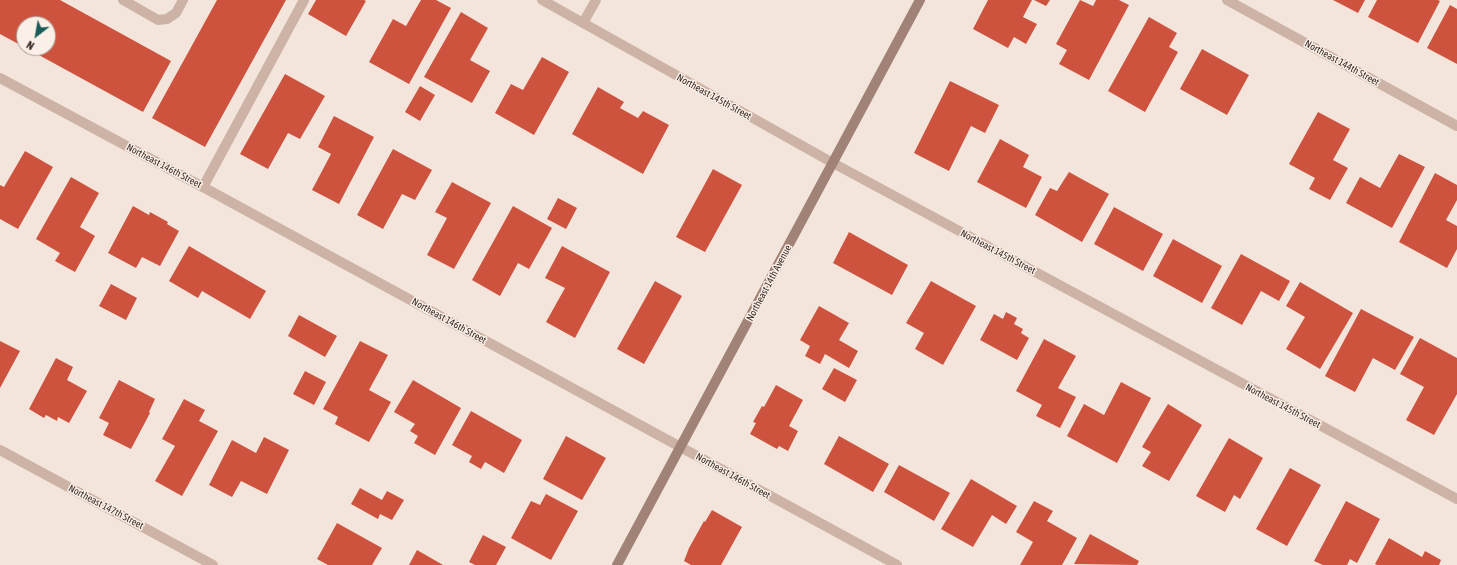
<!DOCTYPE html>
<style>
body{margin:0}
#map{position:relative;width:1457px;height:565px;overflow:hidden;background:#f3e5db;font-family:"Asap Condensed",sans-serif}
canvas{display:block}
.north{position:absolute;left:16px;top:16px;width:40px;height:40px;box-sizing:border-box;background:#fbf0e7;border:1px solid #ada19a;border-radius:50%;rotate:211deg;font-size:11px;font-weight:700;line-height:16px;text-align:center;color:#382b27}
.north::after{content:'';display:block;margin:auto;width:14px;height:18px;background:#1a5c59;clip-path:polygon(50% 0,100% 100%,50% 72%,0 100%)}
</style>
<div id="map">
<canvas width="1457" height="565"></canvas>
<div class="north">N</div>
</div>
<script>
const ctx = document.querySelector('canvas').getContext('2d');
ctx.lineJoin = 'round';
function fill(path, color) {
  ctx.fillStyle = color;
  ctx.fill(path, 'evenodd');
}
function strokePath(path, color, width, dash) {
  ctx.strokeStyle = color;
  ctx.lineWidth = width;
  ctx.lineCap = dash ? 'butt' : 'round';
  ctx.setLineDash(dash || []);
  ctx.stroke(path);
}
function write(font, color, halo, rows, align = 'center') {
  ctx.font = font + ' "Asap Condensed",sans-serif';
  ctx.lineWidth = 3;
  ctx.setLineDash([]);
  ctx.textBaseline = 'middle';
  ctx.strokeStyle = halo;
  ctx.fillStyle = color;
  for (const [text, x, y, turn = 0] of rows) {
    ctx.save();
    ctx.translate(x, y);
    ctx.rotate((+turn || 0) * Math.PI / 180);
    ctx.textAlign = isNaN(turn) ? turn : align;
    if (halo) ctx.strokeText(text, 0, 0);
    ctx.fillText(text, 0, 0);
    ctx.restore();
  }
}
const building = new Path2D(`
 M0,0h60l111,61 -28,51 -117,-64h22v-24h-24v23l-24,-13z
 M217,0h69l-81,147 -53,-29z
 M316,0h48l2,1 -20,35 -38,-22z
 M421,0h15l15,8 -42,76 -40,-22 24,-43 13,7z
 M988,0h44l-9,17 14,7 -11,20 -12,-7 -6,11 -35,-19z
 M1034,0h16l-4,6z
 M1080,0l13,6 3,-6h23l10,5 -40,75 -30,-16 8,-14 -11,-6z
 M1333,0h32l-7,13z
 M1377,0h61l2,1 -22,42 -50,-26z
 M1450,5l7,4v55l-30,-16z
 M461,12l27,16 -18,32 20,11 -18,32 -48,-26z
 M1149,17l28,16 -8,14 9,5 -33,60 -37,-21z
 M1202,49l47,26 -22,40 -47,-26z
 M542,57l27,15 -35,63 -39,-22 16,-29 12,6z
 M285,74l40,22 -25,43 -12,-6 -20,36 -28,-15z
 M950,81l49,24 -14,28 -14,-7 -22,45 -35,-18z
 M420,86l15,9 -15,26 -15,-9z
 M598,87l26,15 -4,6 18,10 5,-7 26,14 -26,49 -71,-40z
 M1318,112l32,17 -17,31 15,8 -18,32 -21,-11 6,-11 -26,-14z
 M334,116l40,21 -35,67 -27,-14 19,-36 -13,-7z
 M1000,139l29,16 -6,12 19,10 -16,31 -49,-26z
 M393,149l39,21 -17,30 -13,-6 -19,35 -26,-14z
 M25,151l28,16 -35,62 -18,-10v-34l4,2z
 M1399,154l26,13 -33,61 -46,-25 14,-26 20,11z
 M713,169l29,16 -37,67 -29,-15z
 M1069,172l40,22 -27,48 -47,-27 15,-27 7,3z
 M1435,173l22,12v15l-11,20 11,6v23l-10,19 -48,-26z
 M71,177l28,16 -19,34 15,9 -20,36 -20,-11 5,-8 -24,-14z
 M452,182l39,21 -37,66 -27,-14 20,-37 -12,-6z
 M558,198l19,10 -11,21 -19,-10z
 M133,206l16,9 1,-3 18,10 -1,2 12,7 -19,35 -18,-9 -6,11 -28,-15z
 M513,206l39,22 -23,41 -11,-6 -18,33 -28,-16z
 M1114,207l49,27 -20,37 -49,-27z
 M849,232l59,33 -16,30 -59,-32z
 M1173,239l49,27 -20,37 -49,-27z
 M189,246l77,45 -16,28 -48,-28 -4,7 -29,-17z
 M562,246l48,26 -35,66 -29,-16 19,-34 -20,-10z
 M1241,254l49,27 -11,20 -18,-10 -19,34 -31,-17z
 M655,281l27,15 -38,68 -27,-15z
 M931,281l45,25 -33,59 -28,-16 9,-16 -18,-10z
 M1300,282l53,31 -33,56 -34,-20 19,-32 -19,-11z
 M111,284l26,14 -11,22 -27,-14z
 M819,306l30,17 -10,17 19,11 -9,17 -24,-14 -5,10 -15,-8 5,-10 -10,-6z
 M1361,309l53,28 -19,33 -22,-12 -18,34 -30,-16z
 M1006,312l11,6 -3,6 9,5 -2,4 8,5 -12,22 -37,-20 14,-26 9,5z
 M299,315l38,21 -12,21 -37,-21z
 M1420,338l37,20v36l-23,41 -28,-15 18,-33 -24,-13z
 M1044,339l32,17 -18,32 18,9 -16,31 -24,-12 6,-11 -26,-14z
 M0,341l20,10 -20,37z
 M360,341l28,14 -19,35 22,12 -22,40 -34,-18 3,-7 -15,-8z
 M56,358l17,9 -6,13 20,11 -18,32 -11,-6 -1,4 -11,-6 -2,3 -15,-9z
 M834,368l23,12 -12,22 -23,-13z
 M305,371l21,11 -12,23 -21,-11z
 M119,380l36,19 -6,13 1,1 -19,36 -28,-14 6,-12 -10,-5z
 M413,380l48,28 -26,47 -21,-12 4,-7 -8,-5 5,-7 -21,-12z
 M1121,382l30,16 -34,65 -50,-27 17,-32 20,11z
 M776,385l27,15 -14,26 9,5 -10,20 -9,-5 -2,3 -27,-15 6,-11 -3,-1 9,-16 2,1z
 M184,399l21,11 -6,11 19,10 -36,65 -27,-15 20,-35 -13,-7z
 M1168,404l34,21 -33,56 -27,-15 9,-14 -9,-5z
 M471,411l51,29 -18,33 -19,-11 -4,7 -12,-7 3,-6 -20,-11z
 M566,436l40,22 -24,42 -39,-21z
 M839,436l50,28 -16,28 -49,-28z
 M264,437l25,13 -22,44 -26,-13 -9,16 -23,-12 23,-45 24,13z
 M1229,438l34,20 -23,41 -6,-4 -9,17 -29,-16z
 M899,465l51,28 -16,28 -50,-29z
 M1290,468l31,17 -34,61 -31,-17z
 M971,479l46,27 -11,18 -14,-9 -19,32 -32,-18z
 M360,488l22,12 5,-9 17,9 -12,20 -12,-6 -2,5 -27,-15z
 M546,494l32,17 -27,49 -40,-22 20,-37 9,4z
 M1034,501l19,10 -6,10 30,17 -15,27h-42l13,-23 -17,-10z
 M1346,501l34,18 -23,44 -7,-4 -3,6h-24l-9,-4z
 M712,510l30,17 -21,38h-30l-7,-4 5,-13 15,-27 1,1z
 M337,523l45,25 -10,17h-44l-11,-6z
 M1090,534l49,27 -2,4 -63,-1z
 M483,535l23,12 -10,18h-21l-6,-3z
 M1389,538l33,19 3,-6 16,9 -2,5h-62l-2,-1z
 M417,550l26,15h-34z`);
const lane = new Path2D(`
 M123,0l35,20 9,-1 9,-6 7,-13
 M583,23l13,-23
 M203,187l101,-187`);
const street = new Path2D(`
 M542,0l291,163 624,336
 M1227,0l230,126
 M0,78l203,109 694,378
 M0,450l213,115`);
const secondary = new Path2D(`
 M617,565l303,-565`);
const streetNames = [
 ["Northeast 144th Street",1342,63,29],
 ["Northeast 145th Street",714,97,29],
 ["Northeast 146th Street",164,166,28],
 ["Northeast 145th Street",998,252,28],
 ["Northeast 14th Avenue",769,283,-62],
 ["Northeast 146th Street",449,321,29],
 ["Northeast 145th Street",1283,406,28],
 ["Northeast 146th Street",733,476,29],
 ["Northeast 147th Street",106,507,28]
];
fill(building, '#cd533f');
strokePath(lane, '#ccb3a6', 10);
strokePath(street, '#ccb3a6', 10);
strokePath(secondary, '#a08277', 10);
write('10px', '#382b27', '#fbf0e7', streetNames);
</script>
